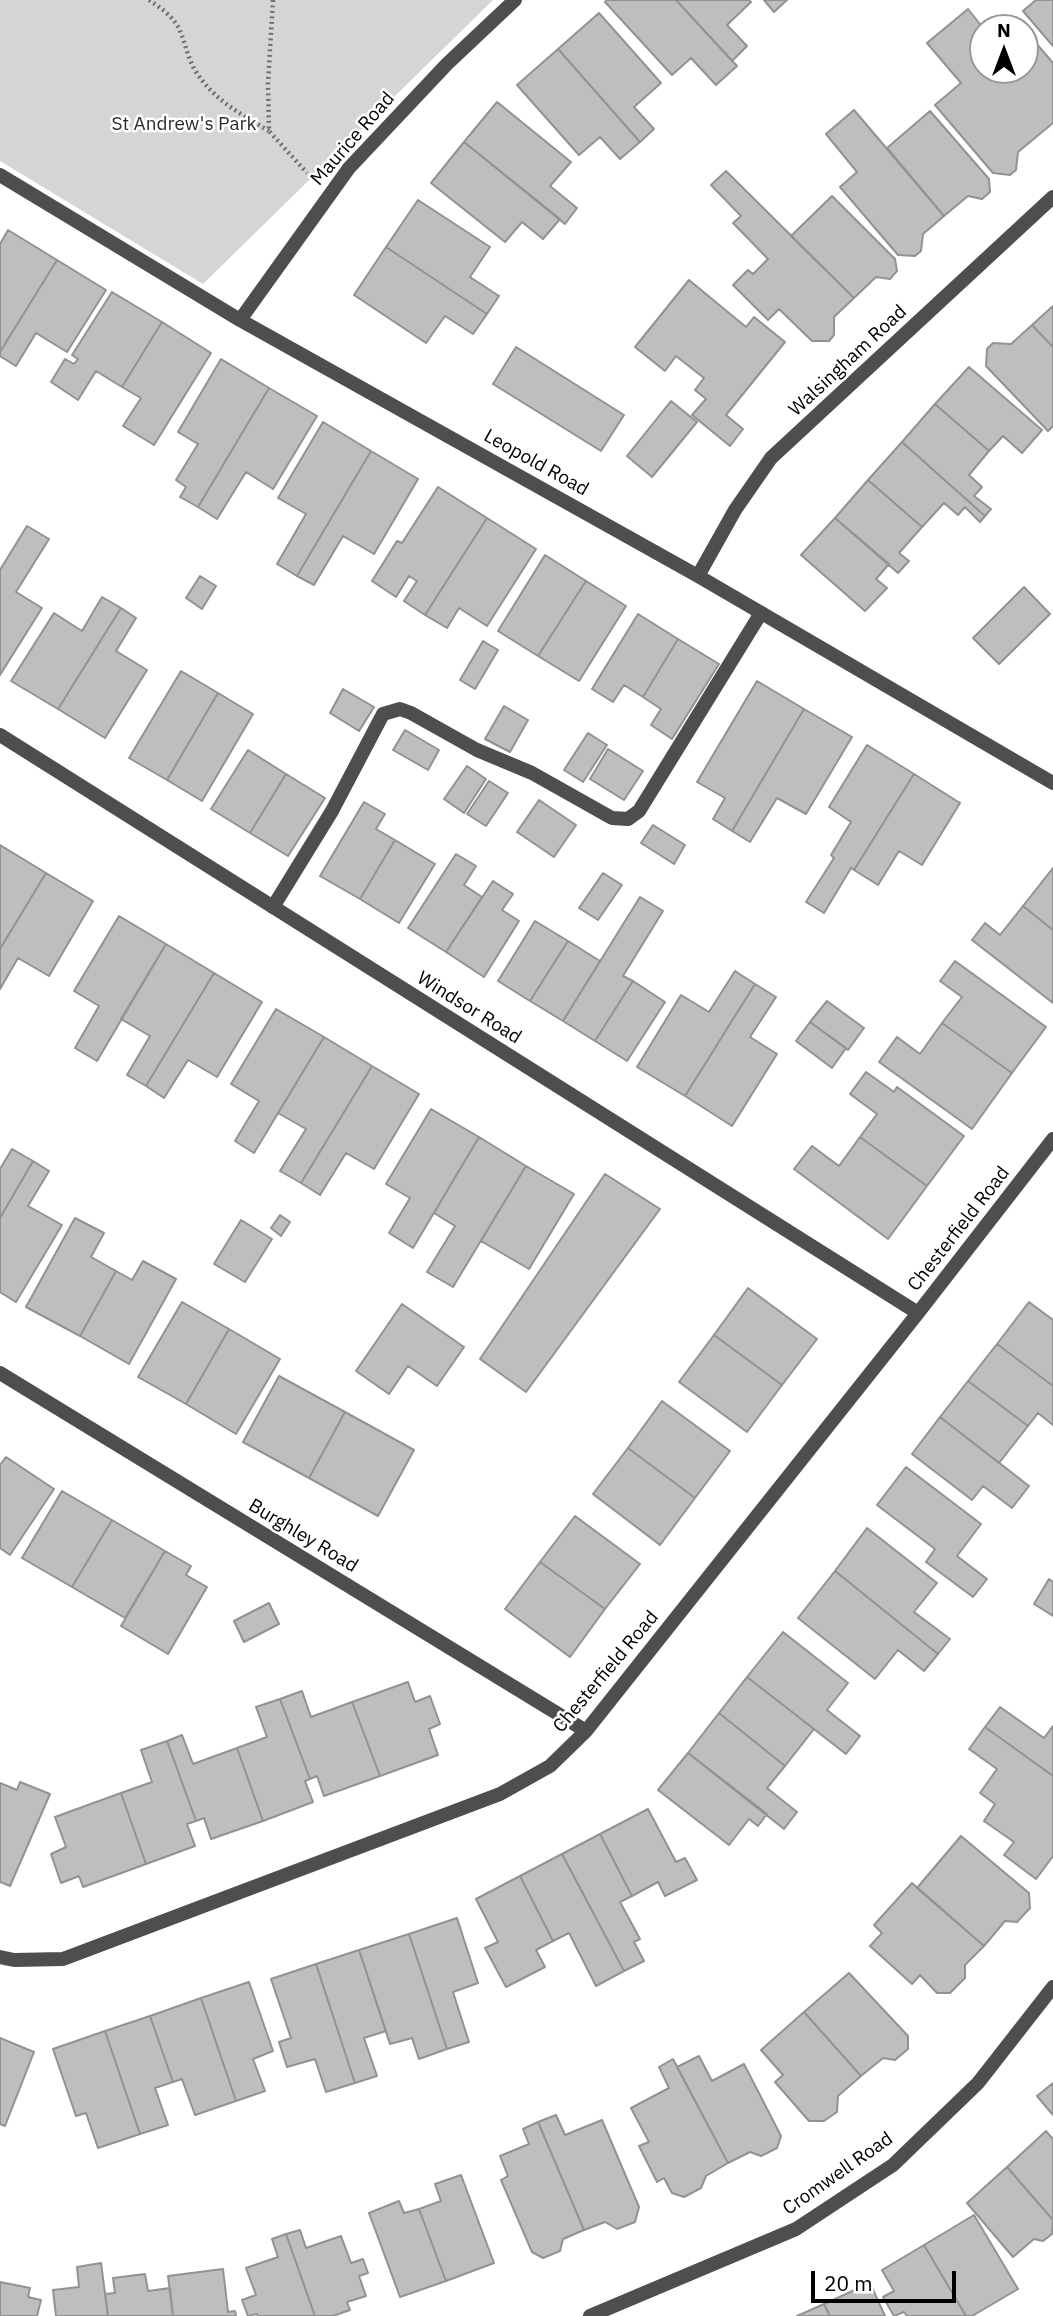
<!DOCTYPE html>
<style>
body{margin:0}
#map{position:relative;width:1053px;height:2316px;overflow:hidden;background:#fff;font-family:"IBM Plex Sans",sans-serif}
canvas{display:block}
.north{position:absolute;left:969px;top:14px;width:70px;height:70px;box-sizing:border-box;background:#fff;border:2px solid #999;border-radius:50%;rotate:0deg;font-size:19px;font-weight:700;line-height:28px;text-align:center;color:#000}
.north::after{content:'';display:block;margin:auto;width:24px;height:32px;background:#000;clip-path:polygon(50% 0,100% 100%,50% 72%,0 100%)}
.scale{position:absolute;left:811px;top:2271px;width:145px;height:32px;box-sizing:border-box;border:4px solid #000;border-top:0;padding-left:9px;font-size:21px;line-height:24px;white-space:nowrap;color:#000;-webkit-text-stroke:5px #fff;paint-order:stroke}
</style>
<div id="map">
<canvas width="1053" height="2316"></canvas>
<div class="north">N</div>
<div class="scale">20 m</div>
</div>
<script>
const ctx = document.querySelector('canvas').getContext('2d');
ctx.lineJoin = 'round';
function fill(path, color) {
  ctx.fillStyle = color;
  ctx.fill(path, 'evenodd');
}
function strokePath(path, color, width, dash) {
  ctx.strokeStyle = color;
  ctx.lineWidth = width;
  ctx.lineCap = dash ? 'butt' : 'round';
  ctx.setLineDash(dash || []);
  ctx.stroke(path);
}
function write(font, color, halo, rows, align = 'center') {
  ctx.font = font + ' "IBM Plex Sans",sans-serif';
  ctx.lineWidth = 5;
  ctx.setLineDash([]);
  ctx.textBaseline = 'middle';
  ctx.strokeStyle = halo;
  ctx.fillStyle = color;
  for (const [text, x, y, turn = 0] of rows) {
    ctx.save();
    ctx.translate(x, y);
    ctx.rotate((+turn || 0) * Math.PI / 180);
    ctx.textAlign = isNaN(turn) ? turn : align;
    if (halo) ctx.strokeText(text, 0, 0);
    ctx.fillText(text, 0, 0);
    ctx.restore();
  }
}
const green = new Path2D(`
 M0,0h493l-290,284 -203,-123z`);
const building = new Path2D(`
 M607,0h69l61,66 -21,19 -25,-27 -19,17 -67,-73z
 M676,0h73l2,2 -24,23 20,21 -15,15z
 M764,0h23l-13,12z
 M1036,0h17v46l-30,-35z
 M968,9l15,19v42h42v-40l28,33v60l-35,29 -2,18 -6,5 -17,-2 -58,-68 26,-22 -34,-40z
 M599,13l62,70 -27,24 20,22 -14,13 -82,-93z
 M558,49l82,93 -20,17 -20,-22 -21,18 -62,-70z
 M497,102l74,60 -21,24 27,22 -12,16 -101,-82z
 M854,110l90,106 -21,18 -2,17 -6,5 -17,-1 -58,-68 17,-15 -31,-38z
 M930,111l59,68 1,13 -8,7 -14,-3 -24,20 -57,-68z
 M464,142l96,77 -17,20 -21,-17 -17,20 -74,-59z
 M726,171l128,127 -20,19v18l-5,6h-17l-33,-32 -11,11 -35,-35 15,-15 5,4 15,-15 -35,-36 8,-7 -30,-31z
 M832,196l63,63 2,12 -7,8 -14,-2 -22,21 -63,-62z
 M418,200l72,47 -20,30 29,19 -12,18 -101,-67z
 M8,230l49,30 -57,92v-108z
 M386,247l101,67 -14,20 -28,-18 -19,27 -72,-48z
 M57,260l49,30 -39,62 -31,-19 -20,33 -16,-10v-4z
 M689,280l57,47 8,-10 31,25 -59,73 17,14 -13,17 -38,-31 14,-16 -11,-9 9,-12 -28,-22 -11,15 -30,-24z
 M112,292l50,30 -40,65 -26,-16 -18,29 -27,-18 14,-23 9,5 4,-5 -6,-4z
 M1053,306v41l-21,-22z
 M162,322l49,31 -57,92 -31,-19 18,-28 -19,-11z
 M1032,325l21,22v79l-5,5 -62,-65 1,-17 6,-6 18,1z
 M516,347l108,68 -23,36 -108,-67z
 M221,359l48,29 -71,119 -18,-10 6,-10 -10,-7 22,-36 -20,-12z
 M969,367l73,63 -20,23 -19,-17 -14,15 -54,-47z
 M269,388l48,28 -44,73 -27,-17 -29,47 -19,-12z
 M671,401l26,21 -45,55 -25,-21z
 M935,404l54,47 -20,24 13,12 -8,9 17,13 -6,7 -83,-74z
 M323,422l48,29 -74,125 -20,-12 29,-50 -28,-16z
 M902,442l83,74 -5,6 -15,-15 -7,8 -14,-12 -22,24 -54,-47z
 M371,451l47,28 -44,75 -31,-18 -29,49 -17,-9z
 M868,480l54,47 -23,26 10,8 -11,12 -63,-55z
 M438,487l49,31 -62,97 -21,-14 13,-20 -8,-5 -13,21 -24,-16 25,-40 5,2z
 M487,518l49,31 -49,77 -28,-18 -12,20 -22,-13z
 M835,518l54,46 -13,15 11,9 -22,23 -64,-56z
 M27,526l22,13 -33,53 26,16 -42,67v-105z
 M545,555l41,26 -48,75 -40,-25z
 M200,576l16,10 -14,23 -16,-11z
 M586,581l40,25 -47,75 -41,-25z
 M1024,587l26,27 -51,50 -26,-26z
 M102,597l19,11 -63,101 -47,-28 43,-68 28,18z
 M121,608l15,10 -20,33 31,19 -42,68 -47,-29z
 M638,614l40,25 -35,58 -19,-12 -11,17 -21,-13z
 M678,639l41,25 -47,75 -21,-14 10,-16 -18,-12z
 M483,641l15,9 -23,39 -15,-9z
 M181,671l37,22 -51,87 -38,-22z
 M757,681l47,28 -72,122 -19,-12 12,-21 -28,-16z
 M343,689l31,18 -15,24 -29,-18z
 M218,693l35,21 -51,87 -35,-21z
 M504,706l24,14 -18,32 -25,-13z
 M804,709l48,28 -46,77 -29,-16 -27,44 -18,-11z
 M405,730l34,20 -11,20 -35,-20z
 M588,733l19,12 -24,37 -19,-12z
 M867,745l47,29 -60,96 -3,-2 -27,45 -18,-11 28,-44 -3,-3 20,-33 -22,-15z
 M608,749l35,22 -19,29 -34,-21z
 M248,750l38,24 -36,59 -39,-24z
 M467,766l19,13 -22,34 -20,-14z
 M286,774l39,24 -37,58 -38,-23z
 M914,774l46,29 -38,62 -23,-14 -21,34 -24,-15z
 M489,781l19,12 -22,33 -19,-12z
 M539,800l37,25 -22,32 -37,-25z
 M364,802l21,12 -9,15 19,11 -35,59 -40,-23z
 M653,825l32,20 -11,19 -33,-21z
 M395,840l40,24 -36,59 -39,-24z
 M0,845l46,28 -46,76z
 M456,854l20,12 -12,19 18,12 -36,55 -38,-24z
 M1053,868v62l-30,-24z
 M46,873l47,28 -44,75 -31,-18 -18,31v-40z
 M603,873l19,12 -24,35 -19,-12z
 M493,881l20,13 -11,16 17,11 -35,56 -38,-25z
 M640,897l23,14 -40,65 10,5 -38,60 -32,-20z
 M1023,906l30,24v73l-81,-63 13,-17 15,12z
 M119,916l47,28 -69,117 -22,-13 24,-42 -25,-15z
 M535,921l33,20 -38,60 -32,-20z
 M568,941l32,20 -37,60 -33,-20z
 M166,944l48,29 -68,113 -19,-11 23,-39 -29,-17z
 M955,961l91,66 -34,46 -70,-50 20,-26 -22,-16z
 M735,971l20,13 -70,112 -48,-29 44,-72 28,17z
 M214,973l48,29 -45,75 -29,-17 -24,38 -18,-12z
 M633,981l32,21 -38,59 -32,-20z
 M755,984l21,13 -26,40 27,17 -45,72 -47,-30z
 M827,1001l37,27 -16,22 -38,-28z
 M276,1009l48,28 -70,116 -19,-12 24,-40 -28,-17z
 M810,1022l36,26 -14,20 -36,-27z
 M942,1023l70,50 -40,56 -93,-67 18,-25 23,17z
 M324,1037l48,29 -71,117 -21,-12 26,-42 -28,-16z
 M372,1066l47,28 -45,75 -28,-16 -26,42 -19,-12z
 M866,1072l28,20 3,-5 67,49 -37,50 -67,-49 17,-23 -27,-20z
 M431,1109l48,28 -66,111 -24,-15 21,-35 -24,-14z
 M479,1137l47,29 -73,121 -26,-15 28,-46 -21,-13z
 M860,1137l67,49 -39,53 -94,-70 18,-23 27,20z
 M12,1149l21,12 -33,57v-49z
 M33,1161l16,10 -21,35 34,19 -46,77 -16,-10v-74z
 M526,1166l48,28 -45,75 -48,-28z
 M605,1174l55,35 -134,183 -46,-33z
 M280,1215l10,7 -9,14 -10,-8z
 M75,1218l29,15 -13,24 25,14 -36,65 -54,-29z
 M241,1220l31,19 -27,43 -31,-18z
 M143,1261l33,18 -47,85 -49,-28 36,-65 16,9z
 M748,1288l69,51 -35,46 -68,-50z
 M182,1302l47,27 -43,75 -48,-27z
 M1029,1302l24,18v66l-56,-42z
 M402,1304l62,43 -27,39 -29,-20 -19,28 -33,-23z
 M229,1329l51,30 -44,75 -50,-30z
 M714,1335l68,50 -35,47 -68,-50z
 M997,1344l56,42v39l-15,-12 -10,13 -60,-45z
 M279,1376l66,36 -36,66 -66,-36z
 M968,1381l60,45 -29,37 -59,-46z
 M662,1401l68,50 -35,47 -67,-50z
 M345,1412l69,38 -36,66 -69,-38z
 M940,1417l89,69 -17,22 -29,-22 -11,14 -60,-46z
 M628,1448l67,50 -35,47 -67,-51z
 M6,1457l48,32 -44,66 -10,-7v-83z
 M906,1467l75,57 -24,32 30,23 -14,18 -47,-35 9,-13 -58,-44z
 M62,1491l50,29 -40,67 -50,-29z
 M575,1516l65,48 -35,45 -65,-47z
 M112,1520l53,31 -40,67 -53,-31z
 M867,1528l70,55 -23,29 36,27 -12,15 -103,-83z
 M165,1551l26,15 -5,9 21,12 -39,67 -47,-28z
 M540,1562l65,47 -35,48 -65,-48z
 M835,1571l103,83 -14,17 -26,-21 -23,29 -77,-61z
 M1049,1579l4,3v34l-19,-12z
 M269,1603l10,21 -35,18 -10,-21z
 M783,1632l65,51 -21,27 33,26 -14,18 -99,-77z
 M747,1677l67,52 -29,37 -66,-53z
 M408,1682l7,20 15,-6 10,28 -11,5 9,26 -58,21 -28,-74z
 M302,1691l9,26 41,-15 28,74 -56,20 -7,-20 -7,3 -30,-80z
 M280,1699l30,80 -5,2 8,21 -50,19 -26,-73 30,-11 -11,-30z
 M1000,1707l44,31 9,-12v50l-68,-49z
 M719,1713l66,53 -18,22 30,24 -13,17 -96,-76z
 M985,1727l68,49v80l-17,23 -32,-24 10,-13 -30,-21 11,-17 -15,-11 17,-24 -28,-20z
 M182,1735l11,29 44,-16 26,73 -52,18 -7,-21 -8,3 -29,-80z
 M167,1741l29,80 -9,3 8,22 -49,18 -25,-71 31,-11 -11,-32z
 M688,1753l79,61 -9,12 -9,-7 -20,26 -71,-55z
 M20,1782l30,12 -40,92 -10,-4v-99l17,7z
 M121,1793l25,71 -63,23 -4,-11 -18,7 -10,-29 15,-7 -11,-30z
 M648,1809l28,53 9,-4 12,22 -32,16 -7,-14 -26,14 -32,-62z
 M600,1834l32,62 -12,6 20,37 -6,3 10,19 -20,10 -62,-117z
 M961,1836l68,57 1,15 -13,14 -12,-1 -21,25 -67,-58z
 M562,1854l62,117 -28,15 -27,-53 -16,8 -33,-65z
 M520,1876l33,65 -17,9 9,17 -39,20 -21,-39 13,-6 -22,-43z
 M912,1883l72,63 -19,19v13l-15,15h-13l-17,-18 -8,9 -42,-38 12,-13 -8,-8z
 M457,1918l21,65 -25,9 16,50 -22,7 -38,-115z
 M409,1934l38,115 -28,10 -7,-21 -22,6 -31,-94z
 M359,1950l27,81 -22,7 13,38 -22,7 -39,-119z
 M316,1964l39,119 -29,9 -11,-33 -28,8 -8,-25 12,-4 -20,-59z
 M849,1973l59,63v13l-13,11 -12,-2 -22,18 -57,-64z
 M249,1982l24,69 -20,8 12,32 -29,10 -35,-103z
 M201,1998l35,103 -41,14 -13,-36 -9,3 -23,-66z
 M804,2012l57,64 -23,20 -1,16 -13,9h-15l-34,-39 8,-7 -22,-25z
 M150,2016l23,66 -18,6 13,37 -28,9 -35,-103z
 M105,2031l35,103 -42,14 -12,-35 -10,3 -23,-67z
 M0,2038l34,14 -29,74 -5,-2z
 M699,2056l13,25 32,-17 37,72 -4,12 -16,8 -11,-4 -22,11 -51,-96z
 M673,2059l55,104 -22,13 -5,12 -17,9 -12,-4 -8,-15 -7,4 -18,-36 10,-4 -18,-34 38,-20 -10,-21z
 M1053,2083v32l-16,-19z
 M556,2115l9,20 37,-15 37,87 -4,15 -18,7 -12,-7 -21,8 -46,-108z
 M538,2122l46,108 -21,9 -3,12 -17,7 -11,-6 -31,-72 7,-4 -8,-20 29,-12 -6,-15z
 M1046,2131l7,8v81l-46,-53z
 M1007,2167l46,53 -1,14 -9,7 -9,-2 -21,18 -46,-54z
 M461,2175l33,88 -48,18 -27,-72 22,-8 -6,-17z
 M399,2201l5,12 15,-4 27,72 -46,16 -31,-84z
 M974,2215l44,74 -46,27h-6l-42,-71z
 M300,2230l6,18 35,-12 10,27 12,-4 5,14 -9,3 7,20 -19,6 3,8 -17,6h-18l-29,-82z
 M286,2234l29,82h-57l-1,-2 -9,2 -6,-16 14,-5 -10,-27 32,-11 -6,-18z
 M924,2245l42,71h-59l-3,-4 -10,4 -11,-19 11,-6 -12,-21z
 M101,2263l7,53h-52l-3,-26 26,-3 -2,-20z
 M223,2269l5,43 7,-1 1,5h-63l-5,-40z
 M145,2274l3,17 22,-3 3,28h-65l-3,-22 10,-1 -2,-15z
 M0,2282l30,6 -2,9 13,3 -4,16h-37z
 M870,2283l15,33h-55l-6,-12z
 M824,2304l6,12h-33z`);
const path = new Path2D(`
 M149,0c12,8 26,18 31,31 6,14 8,28 16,41 18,28 46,43 73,59
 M273,0l-5,83 1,48 38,42`);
const service = new Path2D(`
 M273,907l59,-96 51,-97 17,-5 11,4 66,37 55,23 80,45 16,1 11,-8 122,-198`);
const minor = new Path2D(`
 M0,175l240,145 458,256 355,207
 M240,320l109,-152 98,-104 68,-64
 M698,576l37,-66 36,-52 282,-261
 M0,735l918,578
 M0,1373l586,358
 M0,1957l14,3 49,-1 437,-165 50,-28 36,-35 332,-418 135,-174`);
const tertiary = new Path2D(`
 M590,2316l206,-87 97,-64 85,-82 75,-96`);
const parkNames = [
 ["St Andrew's Park",184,125]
];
const streetNames = [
 ["Maurice Road",353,139,-49],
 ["Walsingham Road",848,361,-43],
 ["Leopold Road",536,463,29],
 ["Windsor Road",469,1008,32],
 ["Chesterfield Road",959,1229,-52],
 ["Burghley Road",303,1536,31],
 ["Chesterfield Road",606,1672,-50],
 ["Cromwell Road",838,2174,-35]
];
fill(green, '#d5d5d5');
fill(building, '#bebebe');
strokePath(building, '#929292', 2);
strokePath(path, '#707070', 4.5, [2, 3.5]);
strokePath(service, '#4e4e4e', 14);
strokePath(minor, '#4e4e4e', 14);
strokePath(tertiary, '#4e4e4e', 14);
write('19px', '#2c2c2c', '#fff', parkNames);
write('19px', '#000', '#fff', streetNames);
</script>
